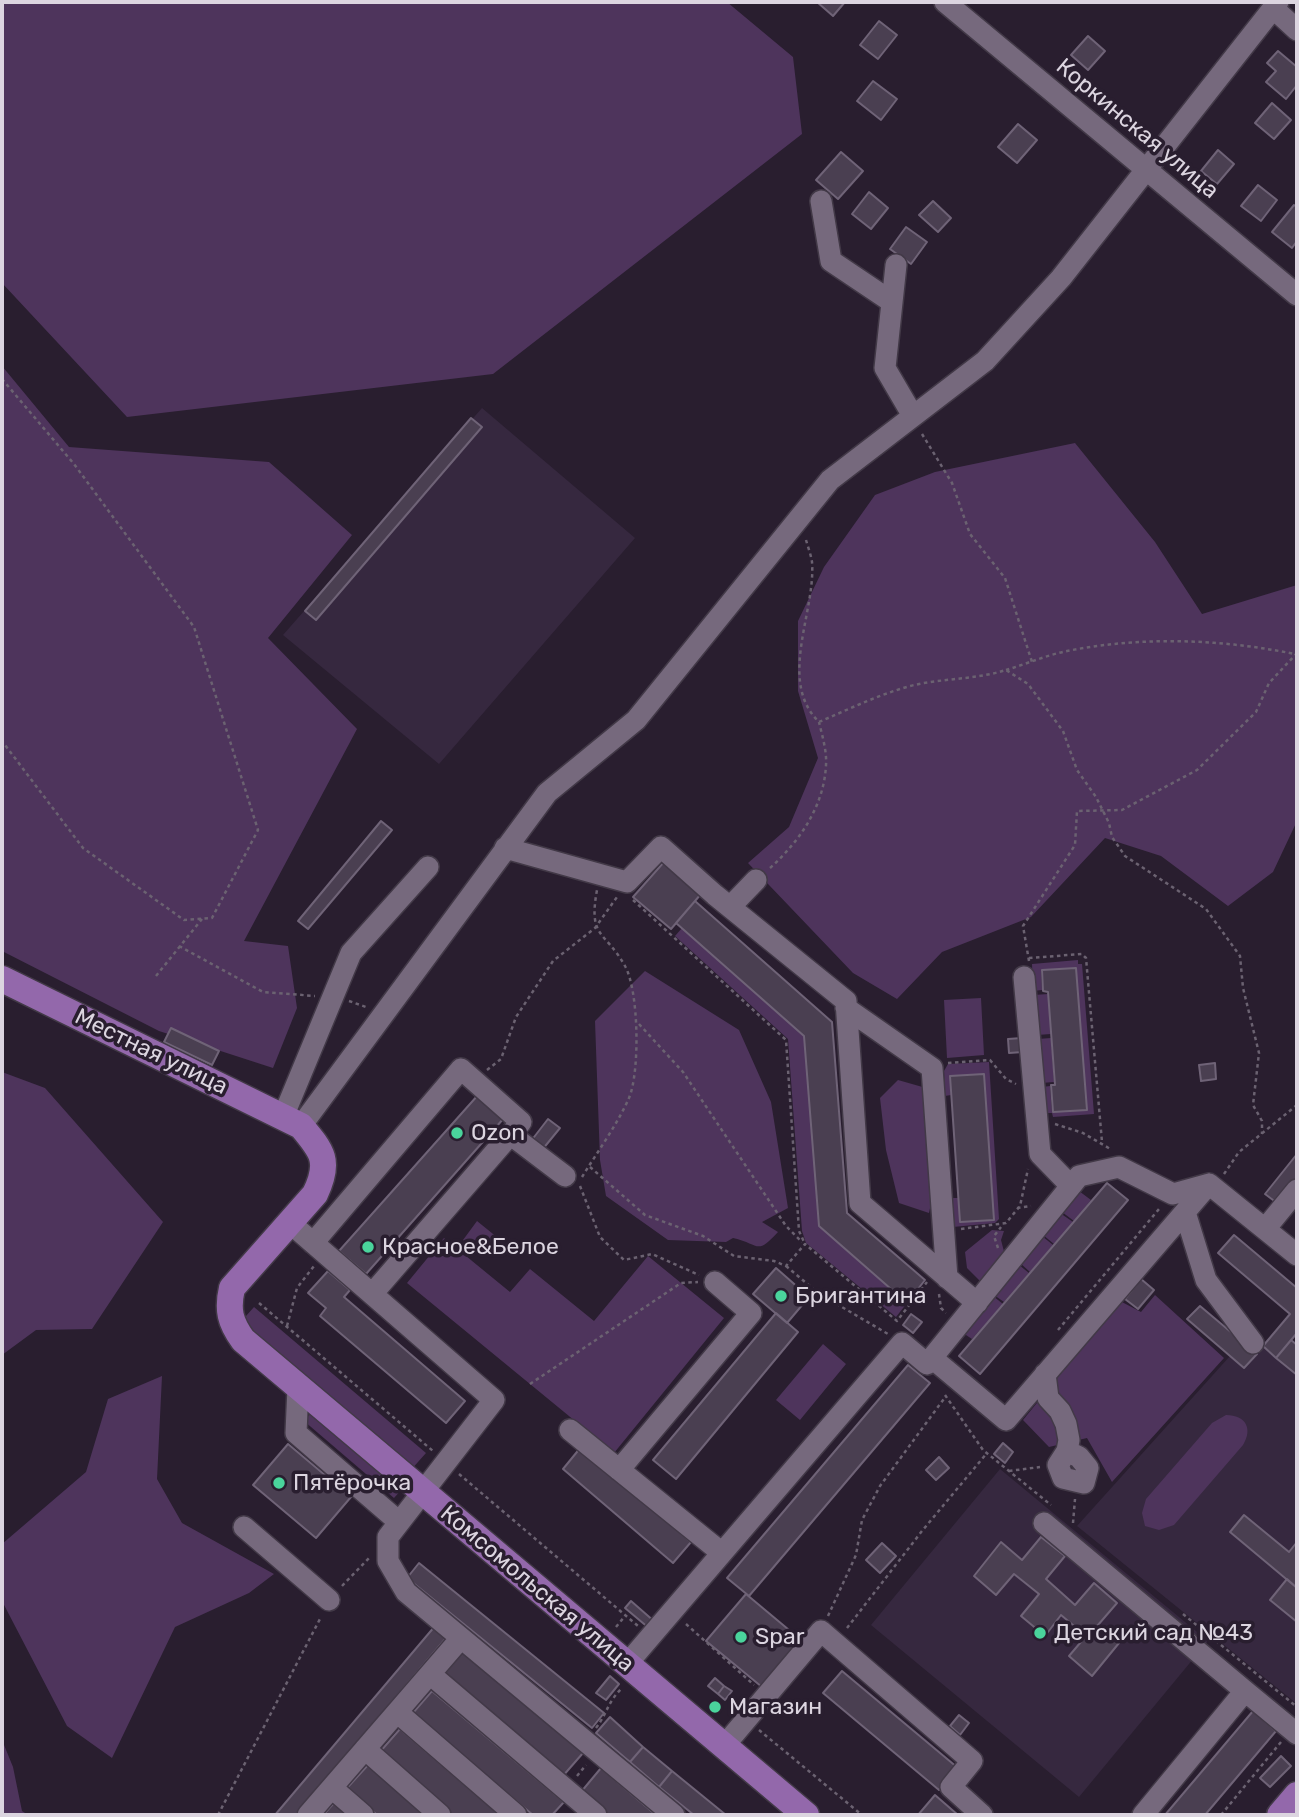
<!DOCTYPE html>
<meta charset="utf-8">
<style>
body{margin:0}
#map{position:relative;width:1299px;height:1817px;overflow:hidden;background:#291e2f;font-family:Rubik,sans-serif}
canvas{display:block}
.frame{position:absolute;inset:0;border:4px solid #dcd5e0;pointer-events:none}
</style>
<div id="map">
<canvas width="1299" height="1817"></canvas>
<div class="frame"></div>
</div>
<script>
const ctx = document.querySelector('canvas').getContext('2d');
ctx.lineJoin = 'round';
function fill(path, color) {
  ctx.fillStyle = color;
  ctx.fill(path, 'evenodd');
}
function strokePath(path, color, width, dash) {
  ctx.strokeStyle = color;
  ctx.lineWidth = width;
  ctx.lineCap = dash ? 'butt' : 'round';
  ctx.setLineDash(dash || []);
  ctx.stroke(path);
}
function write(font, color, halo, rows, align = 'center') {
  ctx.font = font + ' Rubik,sans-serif';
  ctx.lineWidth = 7;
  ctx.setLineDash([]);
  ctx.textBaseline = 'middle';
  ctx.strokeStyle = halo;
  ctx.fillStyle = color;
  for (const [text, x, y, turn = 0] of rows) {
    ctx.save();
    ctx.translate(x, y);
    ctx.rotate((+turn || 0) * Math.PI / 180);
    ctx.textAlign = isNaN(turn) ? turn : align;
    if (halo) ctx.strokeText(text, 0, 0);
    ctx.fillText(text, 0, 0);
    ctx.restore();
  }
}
const built = new Path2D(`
 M482,408l153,130 -196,226 -156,-129z
 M1263,1346l34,29v329l-220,-178 153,-170 14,11z
 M1000,1469l208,172 -129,156 -208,-172z`);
const green = new Path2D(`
 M2,2h725l66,55 9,77 -309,240 -366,43 -125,-134z
 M2,366l67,81 200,15 83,73 -84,103 89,91 -113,212 44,5 9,62 -24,60 -114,-37 -157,-80z
 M1075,443l80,99 47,72 95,-29v236l-24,51 -45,34 -67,-50 -56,-18 -74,79 -89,35 -45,47 -44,-26 -105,-110 41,-36 29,-69 -20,-67v-70l26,-54 51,-72 60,-23z
 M682,928l122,108 15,190 88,77 -11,14 -90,-74 -4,-12 -14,-192 -113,-103z
 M1078,960v4h4l12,150 -41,3 -1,-4h-8l-2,-26 8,-1 2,26 34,-2 -10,-142 -35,2 1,20 -9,1 -1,-27z
 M645,971l94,59 32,72 17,106 -26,14 16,10c-22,24 -18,12 -45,6l-7,4 -58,-2 -62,-44 -6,-36 -5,-139z
 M1048,994l3,40 -14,1 -3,-40z
 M981,998l3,57 -37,3 -3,-58z
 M1051,1038l3,44 -13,1 -3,-44z
 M989,1062l10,157 -4,4 -42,4 -2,-29h7l2,24 34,-3 -10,-145 -34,2 1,19 -6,1 -1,-25 4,-7z
 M2,1072l43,16 118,134 -71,107 -56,1 -34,25z
 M898,1080l28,8 9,95 -6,30 -30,-10 -13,-53 -6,-52z
 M1079,1191l12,9 -17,21 -12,-9z
 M1060,1213l13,9 -19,22 -11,-9z
 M477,1221l21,17 -15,18 -20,-16z
 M992,1230l12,1 -3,9 5,19 -24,24 -15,-15 -2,-16z
 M1042,1236l11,9 -23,27 -10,-9z
 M444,1238l66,54 20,-23 64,52 54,-65 76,62 -110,135 -207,-170z
 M1019,1265l10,8 -25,29 -10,-7z
 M1155,1295l69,63 -112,124 -25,-44 -38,9 -26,-27 97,-119 21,11z
 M993,1296l10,8 -31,35 -9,-6z
 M254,1307l172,146 -16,18 -172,-146z
 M823,1344l23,20 -46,56 -24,-20z
 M162,1376l-5,103 25,44 92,51 -25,19 -74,34 -63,131 -45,-32 -65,-125v-57l84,-72 22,-73z
 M313,1411l90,77 -9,10 -90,-77z
 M1226,1415c20,0 27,14 17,30l-69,80 -15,5 -14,-4 -3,-13 4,-14 66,-76z
 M2,1740l11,27 9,44 6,4h-26z`);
const building = new Path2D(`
 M817,2h28l-12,14z
 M879,21l18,14 -19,24 -18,-14z
 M1088,36l17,15 -17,19 -17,-15z
 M1278,51l19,16v18l-11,14 -20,-17 10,-11 -9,-8z
 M873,81l24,18 -16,21 -24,-19z
 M1272,103l19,17 -17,19 -19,-16z
 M1018,124l19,16 -20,23 -19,-16z
 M1218,150l16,14 -17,20 -16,-13z
 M841,152l22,19 -25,28 -22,-19z
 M1258,185l19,15 -16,21 -20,-15z
 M869,192l19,16 -17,21 -19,-15z
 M933,201l18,17 -13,14 -19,-17z
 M1294,205l3,2v34l-5,7 -20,-16z
 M906,227l21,15 -16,22 -21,-15z
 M471,418l11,9 -166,193 -11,-9z
 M381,821l11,9 -84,99 -10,-8z
 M664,862l37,32 -30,35 -38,-32z
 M695,901l137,121 15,191 78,67 -18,23 -88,-77 -15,-190 -128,-113z
 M1076,968l11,142 -34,2 -2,-27h4l-7,-93 -5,-1 -1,-21z
 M171,1028l48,23 -7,14 -48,-23z
 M1022,1038l1,14 -14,1 -1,-14z
 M1215,1063l1,16 -15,2 -2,-16z
 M984,1074l10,146 -34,2 -10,-146z
 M478,1095l26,23 -138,156 -27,-23z
 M548,1119l12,9 -18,22 -11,-9z
 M1297,1154v24l-20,25 -12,-9z
 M1107,1183l21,17 -148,174 -21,-18z
 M1234,1235l63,53v45l-21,25 -13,-12 27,-32 -72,-61z
 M776,1268l33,29 -22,26 -34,-29z
 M328,1271l22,19 -6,7 121,104 -19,22 -126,-107 6,-8 -18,-15z
 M1141,1279l13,11 -16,19 -13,-10z
 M1200,1306l57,48 -13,14 -57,-49z
 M776,1313l22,19 -122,147 -23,-19z
 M911,1314l11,8 -9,11 -10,-8z
 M1291,1340l6,5v30l-21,-17z
 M908,1365l22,18 -181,213 -22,-18z
 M1003,1443l10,9 -8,11 -11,-9z
 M288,1444l63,53 -35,41 -63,-53z
 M581,1447l110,95 -18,21 -110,-94z
 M939,1457l10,11 -13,12 -10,-10z
 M1244,1515l45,37 8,-10v46l-67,-56z
 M1041,1537l24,19 -19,23 29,26 19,-22 23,20 -19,22 21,18 -27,33 -23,-20 17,-20 -25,-21 -16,21 -24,-20 18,-22 -25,-20 -18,21 -22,-19 27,-34 21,18z
 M882,1543l14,13 -16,17 -14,-13z
 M419,1563l185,150 -12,15 -185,-150z
 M1287,1579l10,9v34l-27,-22z
 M746,1594l55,46 -39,47 -56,-46z
 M631,1601l24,21 -5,7 -25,-21z
 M435,1626l12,11 -151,178h-21z
 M464,1650l119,103 -21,24 -119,-102z
 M842,1671l116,97 -19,22 -116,-97z
 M610,1676l9,8 -13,16 -10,-7z
 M715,1678l9,8 -6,8 -10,-8z
 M724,1686l8,5 -7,9 -7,-6z
 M432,1691l132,111 -12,13h-19l-121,-101z
 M1253,1711l23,20 -71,84h-40z
 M959,1715l10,8 -9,12 -10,-9z
 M610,1717l33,30 -13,15 -34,-29z
 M400,1729l100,86h-49l-72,-62z
 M643,1747l29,24 -13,16 -29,-25z
 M1281,1756l10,10 -21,21 -10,-9z
 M368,1765l56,50h-47l-30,-27z
 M601,1768l55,47h-48l-27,-23z
 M672,1771l54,44h-32l-35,-28z
 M935,1795l23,20h-40z
 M334,1803l14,12h-25z`);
const path = new Path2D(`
 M2,379l72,85 120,163 64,203 -46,88 -28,2 -101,-72 -81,-107
 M922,434l30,49 18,51 35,44 27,84
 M806,540c2,7 5,15 6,22 4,50 -35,119 7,160 30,-13 59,-27 91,-36 32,-8 64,-6 96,-16l22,14 35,47 14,39 19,27 13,26 3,14 13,19 81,53 34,47 3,32 16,65 -6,52 9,16v13
 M1006,670c20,-6 41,-15 61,-19 76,-15 153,-12 228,3
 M770,868c30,-27 54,-62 56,-103 1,-14 -4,-30 -7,-43
 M633,900l153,140 13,191 6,13
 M179,946l84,46 52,4
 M1029,958l53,-4 4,4 16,184
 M1029,961l-6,-35 52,-81 2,-34 45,-1 75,-40 59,-58 13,-29 28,-30
 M156,976l46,-57
 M349,1001l17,6
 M639,1024l44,48 103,154 16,16
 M948,1063l42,-3 16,19 10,5
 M487,1070l14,-11 15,-42 37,-56 42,-33 22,-31
 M1055,1124l28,9 29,17
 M590,1167l55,48 58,21 31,20 40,5 12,5 19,-22 92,77 30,-39
 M1224,1174l15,-22 58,-47
 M582,1177c16,-26 35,-52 47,-79 11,-26 10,-107 -4,-132 -20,-36 -37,-27 -28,-76
 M580,1186l20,51 24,23 28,-6 47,21
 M1017,1208l14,-2
 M961,1229l45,-6 14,-17 8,-37
 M998,1248l-4,-12 7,-9
 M786,1266l32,27 70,41
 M939,1294l2,14 5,5
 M259,1303l174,148
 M287,1326l10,-38 17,-22
 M1058,1330l101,-121
 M530,1384l151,-101 17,-1
 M945,1395l38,55 68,55
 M1009,1471l31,-4
 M459,1474l179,152
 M1073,1523l2,-24
 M342,1586l27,-28
 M1183,1614l114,93
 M828,1616l28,-61 6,-35 18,-34 66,-90
 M686,1624l68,61
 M616,1627l9,-11
 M847,1628l75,-97 65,-78
 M596,1728c12,-16 11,-25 26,-40
 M759,1730l103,85
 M577,1776l9,-11
 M218,1815l103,-198
 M1221,1815l60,-73`);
const minor = new Path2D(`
 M945,2l352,293
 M1273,8l24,22
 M821,201l10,60 61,41
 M896,265l-11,103 28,48
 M505,848l122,34 34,-35 54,48 131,106 14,202 117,100
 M730,907l26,-27
 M1024,977l16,177 31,32
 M846,1008l86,60 15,210
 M283,1117l68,-164 77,-86
 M301,1126l246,-333 89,-73 194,-240 155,-119 76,-83 217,-276
 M511,1135l54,41
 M1185,1212l21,68 47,63
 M289,1222l205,178 -106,137v24l18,31 268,223
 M1265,1229l32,-39
 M313,1243l148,-174 60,53 -149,172
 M932,1358l74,62 203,-236
 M1045,1374l3,24 12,13 6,13 3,16 -2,11 12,6 9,11 -4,15 -21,-5 -5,-13 9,-14
 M298,1387l-2,46 103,89
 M570,1430l152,123 -95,111
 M619,1470l132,-157 -36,-31
 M1044,1523l201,168
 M244,1527l85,73
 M722,1553l180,-210 25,21 152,-188 40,-9 54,27 36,-10 88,71
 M430,1674l166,141
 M397,1712l119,103
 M724,1746l97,-115 151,130 -21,26 31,28
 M365,1749l75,66
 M332,1788l31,27
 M308,1815l153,-177
 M1143,1815l102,-124 52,43`);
const major = new Path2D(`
 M2,979l299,147c21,25 30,35 14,68l-83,94c-5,22 -2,34 11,52l563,475
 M1280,1815l17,-20`);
const markers = [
 [457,1133,7,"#4ad49c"],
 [368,1247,7,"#4ad49c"],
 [781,1296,7,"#4ad49c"],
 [279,1483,7,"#4ad49c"],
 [1040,1633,7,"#4ad49c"],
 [741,1637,7,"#4ad49c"],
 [715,1707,7,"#4ad49c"]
];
const streetNames = [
 ["Коркинская улица",1137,129,40],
 ["Местная улица",151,1052,26],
 ["Комсомольская улица",537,1589,40]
];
const poiNames = [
 ["Ozon",471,1133],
 ["Красное&Белое",382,1247],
 ["Бригантина",795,1296],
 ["Пятёрочка",293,1483],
 ["Детский сад №43",1054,1633],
 ["Spar",755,1637],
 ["Магазин",729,1707]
];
fill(built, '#36283f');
fill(green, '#4e345c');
fill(building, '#4a3f51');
strokePath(building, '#6f6377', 2);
strokePath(minor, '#423947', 24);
strokePath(major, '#423947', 29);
strokePath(path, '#6b6271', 2.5, [3.5, 3.5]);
strokePath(minor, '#76697d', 21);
strokePath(major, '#9368ab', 26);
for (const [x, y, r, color] of markers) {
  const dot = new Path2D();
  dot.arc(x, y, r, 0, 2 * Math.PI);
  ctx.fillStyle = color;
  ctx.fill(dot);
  strokePath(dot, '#291e2f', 2.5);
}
write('23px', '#dcd5e0', '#291e2f', streetNames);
write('23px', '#dcd5e0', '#291e2f', poiNames, 'left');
</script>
